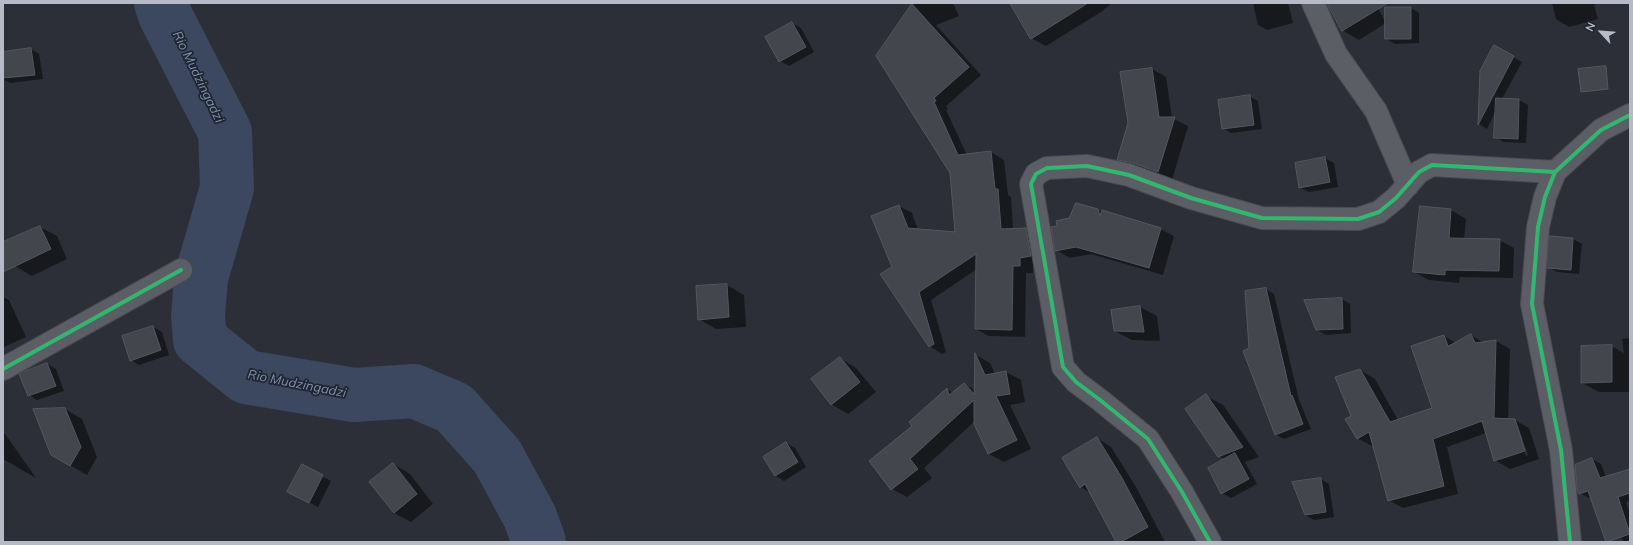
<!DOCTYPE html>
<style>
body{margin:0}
#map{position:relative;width:1633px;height:545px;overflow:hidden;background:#2c2f37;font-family:Mulish,sans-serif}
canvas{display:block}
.frame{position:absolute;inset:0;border:4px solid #b6bbc7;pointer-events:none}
.north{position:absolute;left:1581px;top:12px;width:40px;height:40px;-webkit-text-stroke:3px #1f2531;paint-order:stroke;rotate:296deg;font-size:11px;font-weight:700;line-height:16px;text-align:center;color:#b6bbc7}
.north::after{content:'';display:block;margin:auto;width:14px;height:18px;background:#b6bbc7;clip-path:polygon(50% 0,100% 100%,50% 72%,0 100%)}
</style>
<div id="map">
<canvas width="1633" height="545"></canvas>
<div class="frame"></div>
<div class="north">N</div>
</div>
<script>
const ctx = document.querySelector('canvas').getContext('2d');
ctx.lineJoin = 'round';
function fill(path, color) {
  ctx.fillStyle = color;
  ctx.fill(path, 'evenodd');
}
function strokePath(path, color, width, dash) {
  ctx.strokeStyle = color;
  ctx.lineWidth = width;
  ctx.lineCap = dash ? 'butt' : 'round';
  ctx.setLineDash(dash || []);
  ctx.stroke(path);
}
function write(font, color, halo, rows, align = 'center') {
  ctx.font = font + ' Mulish,sans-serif';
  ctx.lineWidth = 3.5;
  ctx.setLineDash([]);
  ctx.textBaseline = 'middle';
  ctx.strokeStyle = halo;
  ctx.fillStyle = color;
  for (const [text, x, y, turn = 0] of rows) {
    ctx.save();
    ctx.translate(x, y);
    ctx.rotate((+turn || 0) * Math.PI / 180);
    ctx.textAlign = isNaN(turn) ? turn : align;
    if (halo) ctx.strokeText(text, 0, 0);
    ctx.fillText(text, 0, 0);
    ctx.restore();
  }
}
const shadow = new Path2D(`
 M914,3h39l6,13 -23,9 45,50 -35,31 2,3 -2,1 21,45 24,-3 13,8 4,35 3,2 2,32h13l13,7 4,27 -10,2v8h-7l-1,64 -36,-1 -13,-7 1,-60 -46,31 15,52 -4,2 -13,-8 -36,-79 6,-61 13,7 6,17 38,3 -5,-60 -74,-117z
 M1020,3h92l-11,9 -55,34 -15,-8z
 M1253,3h35l5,20 -26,7 -9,-5z
 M1328,3h47l11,20 25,-15 8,5v30l-24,1 -9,-5v-16l-27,17 -17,-10z
 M1552,3h48l-6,2 4,14 -29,8 -13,-8z
 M792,23l9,5 13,24 -25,14 -9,-5z
 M1495,47l27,15 -20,37 17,1 9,5 -2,38 -22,-1 -9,-5 1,-27 -9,19 -8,-5 2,-53z
 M31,49l8,5 4,25 -33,4 -7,-4v-26z
 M1152,69l14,8 6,41 16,8 -16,54 -40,-13 -14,-8z
 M1249,96l9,5 4,28 -31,4 -8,-5z
 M1325,158l9,5 4,24 -29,5 -9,-4z
 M1421,207l30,3 15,9 -2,20 35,1 15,8 -1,30 -53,-1 -1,6 -30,-3 -15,-8z
 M1098,210l62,19 14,7 -11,39 -72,-21 -21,4 -14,-8 2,-23z
 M40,227l17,9 10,23 -35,17 -17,-10z
 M1551,237l22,2 9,5 -3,30 -22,-2 -9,-5z
 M727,285l17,10 2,32 -30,2 -17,-10 -1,-32z
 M1266,289l8,5 25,106 12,29 -27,10 -9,-5 -25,-85z
 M3,297l6,3 17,37 -22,10z
 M1342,299l8,5 1,29 -25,2 -9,-5z
 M1140,307l17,9 3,25 -28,-1 -17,-9z
 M153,327l9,5 7,23 -30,10 -8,-5 -8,-23z
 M1471,335l13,8 12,-2 14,8 -2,71h7l14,8 10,31 -29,10 -15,-9 -9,-27 -39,14 11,47 -55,14 -15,-8 -14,-55 -2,1 -15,-8 -5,-22 8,-46 15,9 23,41 35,-12 11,-72 12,7zM1516,426h2l10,29 -2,1z
 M1630,338l-1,54h-30l-17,-9 29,-37 13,7 -2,-14z
 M976,355l14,8 5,11 11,-2 15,8 4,22 -15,3 21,44 -27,13 -15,-8 -14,-30v-3l-51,47 8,10 -25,19 -15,-8 21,-63 34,-37 6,4 11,-9 11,6z
 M840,358l16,10 20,24 -28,22 -17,-10z
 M47,364l9,5 8,22 -27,9 -8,-5z
 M1206,396l17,9 36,52 -14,5 12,22 -26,14 -9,-5 3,-34 -6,-3z
 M65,409l17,10 15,38 -10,18 -36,-21z
 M3,431l33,47 -33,-19z
 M1097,438l14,9 25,40 29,55h-48l-26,-49 -11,-6z
 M786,443l9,5 11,19 -22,14 -8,-5 -12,-19z
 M1592,459l9,5 5,13 24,-6v30l-4,1 4,12v28h-5l-30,-33 -4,-11h-2l-9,-5z
 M393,464l17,10 23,30 -22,18 -17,-9z
 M302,466l29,15 -13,26 -21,-11z
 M1321,479l8,5 5,33 -20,3 -9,-5z`);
const river = new Path2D(`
 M161,3l4,12 60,117 2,56 -26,90 -3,38 2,24 46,37 108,18 60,-4 40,17 43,48 33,61 9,25`);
const building = new Path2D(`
 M1010,3h78l-57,36z
 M1327,3h61l-46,28z
 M912,4l57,63 -35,31 2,3 -2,1 24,53 33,-4 4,38h3l3,40 25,-1 5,28 -11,2v8h-7l-1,64 -37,-1 1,-75 -57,38 15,52 -5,3 -49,-73 12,-7 -21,-51 28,-11 9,23 47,4 -5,-59 -74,-117z
 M1385,7h26v32h-26z
 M792,22l14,25 -27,15 -14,-25z
 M1494,45l20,11 -36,69 2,-54z
 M31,48l4,27 -32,3v-26z
 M1606,66l2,23 -27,3 -3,-23z
 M1152,68l7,49h16l-17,55 -25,-9 -16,-3 11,-37 -8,-51z
 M1250,95l4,30 -32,4 -4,-29z
 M1496,98l23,1 -1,40 -24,-1z
 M1325,157l5,25 -31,6 -4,-25z
 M1076,203l22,6 2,7 2,-6 59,18 -12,40 -73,-21 -21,4 -4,-24 6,-1 -1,-5 13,-3z
 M1420,206l31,3 -2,29 51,1 -1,32 -54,-1v5l-32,-3z
 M40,226l11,23 -48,23v-30z
 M1550,236l23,2 -2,32 -24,-2z
 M727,284l2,33 -31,3 -2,-34z
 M1266,288l25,108 1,-1 11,29 -28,11 -32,-84 6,-3 -4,-57z
 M1342,298l1,31 -27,1 -12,-30z
 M1140,306l4,26 -30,-1 -3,-21z
 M153,326l8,24 -31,11 -8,-25z
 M1471,334l4,9 21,-3 -2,77 -2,1 23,1 10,32 -31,10 -12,-40 -49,18 11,47 -56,15 -19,-69 -12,7 -12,-20 6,-3 -16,-39 25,-8 30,53 42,-14 -21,-62 33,-11 4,11z
 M1612,345v37l-31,1v-37z
 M975,353l10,22 21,-4 4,23 -14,2 21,44 -29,14 -14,-30v-24l-64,59 8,10 -27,21 -22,-29 43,-35 -3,-4 38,-34 2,7 15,-12 10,11z
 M840,357l20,25 -29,23 -20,-26z
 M47,363l9,23 -28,10 -9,-22z
 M1206,394l37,53 -25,10 -33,-48z
 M65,408l16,39 -11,19 -19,-11 -18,-46z
 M1097,437l25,41 26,49 -27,15h-5l-31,-58 -5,4 -18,-30z
 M786,442l12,20 -23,14 -12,-19z
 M1235,453l14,26 -28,15 -13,-26z
 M1592,458l8,20 30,-9v24l-12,4 12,37 -24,8 -18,-51 -9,3 -2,-5 -2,-24z
 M393,463l24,31 -23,19 -25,-31z
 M302,464l21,11 -14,28 -22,-11z
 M1321,478l5,34 -21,3 -13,-33z`);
const street = new Path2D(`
 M1313,3l23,51 40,57 32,74
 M3,369l178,-99
 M1210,542l-28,-50 -34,-53 -48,-39 -24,-18 -13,-15 -32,-183 5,-10 11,-6 40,-2 42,9 62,23 71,20 96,1 21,-7 17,-14 23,-26 13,-7 123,7
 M1570,542l-9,-92 -29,-146 6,-77 7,-30 10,-25 46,-42 29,-15`);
const cycleway = new Path2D(`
 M3,369l178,-99
 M1210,542l-28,-50 -34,-53 -48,-39 -24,-18 -13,-15 -32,-183 5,-10 11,-6 40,-2 42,9 62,23 71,20 96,1 21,-7 17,-14 23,-26 13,-7 123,7
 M1570,542l-9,-92 -29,-146 6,-77 7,-30 10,-25 46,-42 29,-15`);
const waterNames = [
 ["Rio Mudzingadzi",198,77,64],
 ["Rio Mudzingadzi",297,384,11]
];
fill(shadow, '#0007');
strokePath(river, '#3c485f', 54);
fill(building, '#43464c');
strokePath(building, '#53575f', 1);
strokePath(street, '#484a50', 24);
strokePath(street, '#5b5e65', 22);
strokePath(cycleway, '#33b770', 4);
write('italic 13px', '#818fac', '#1f2531', waterNames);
</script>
